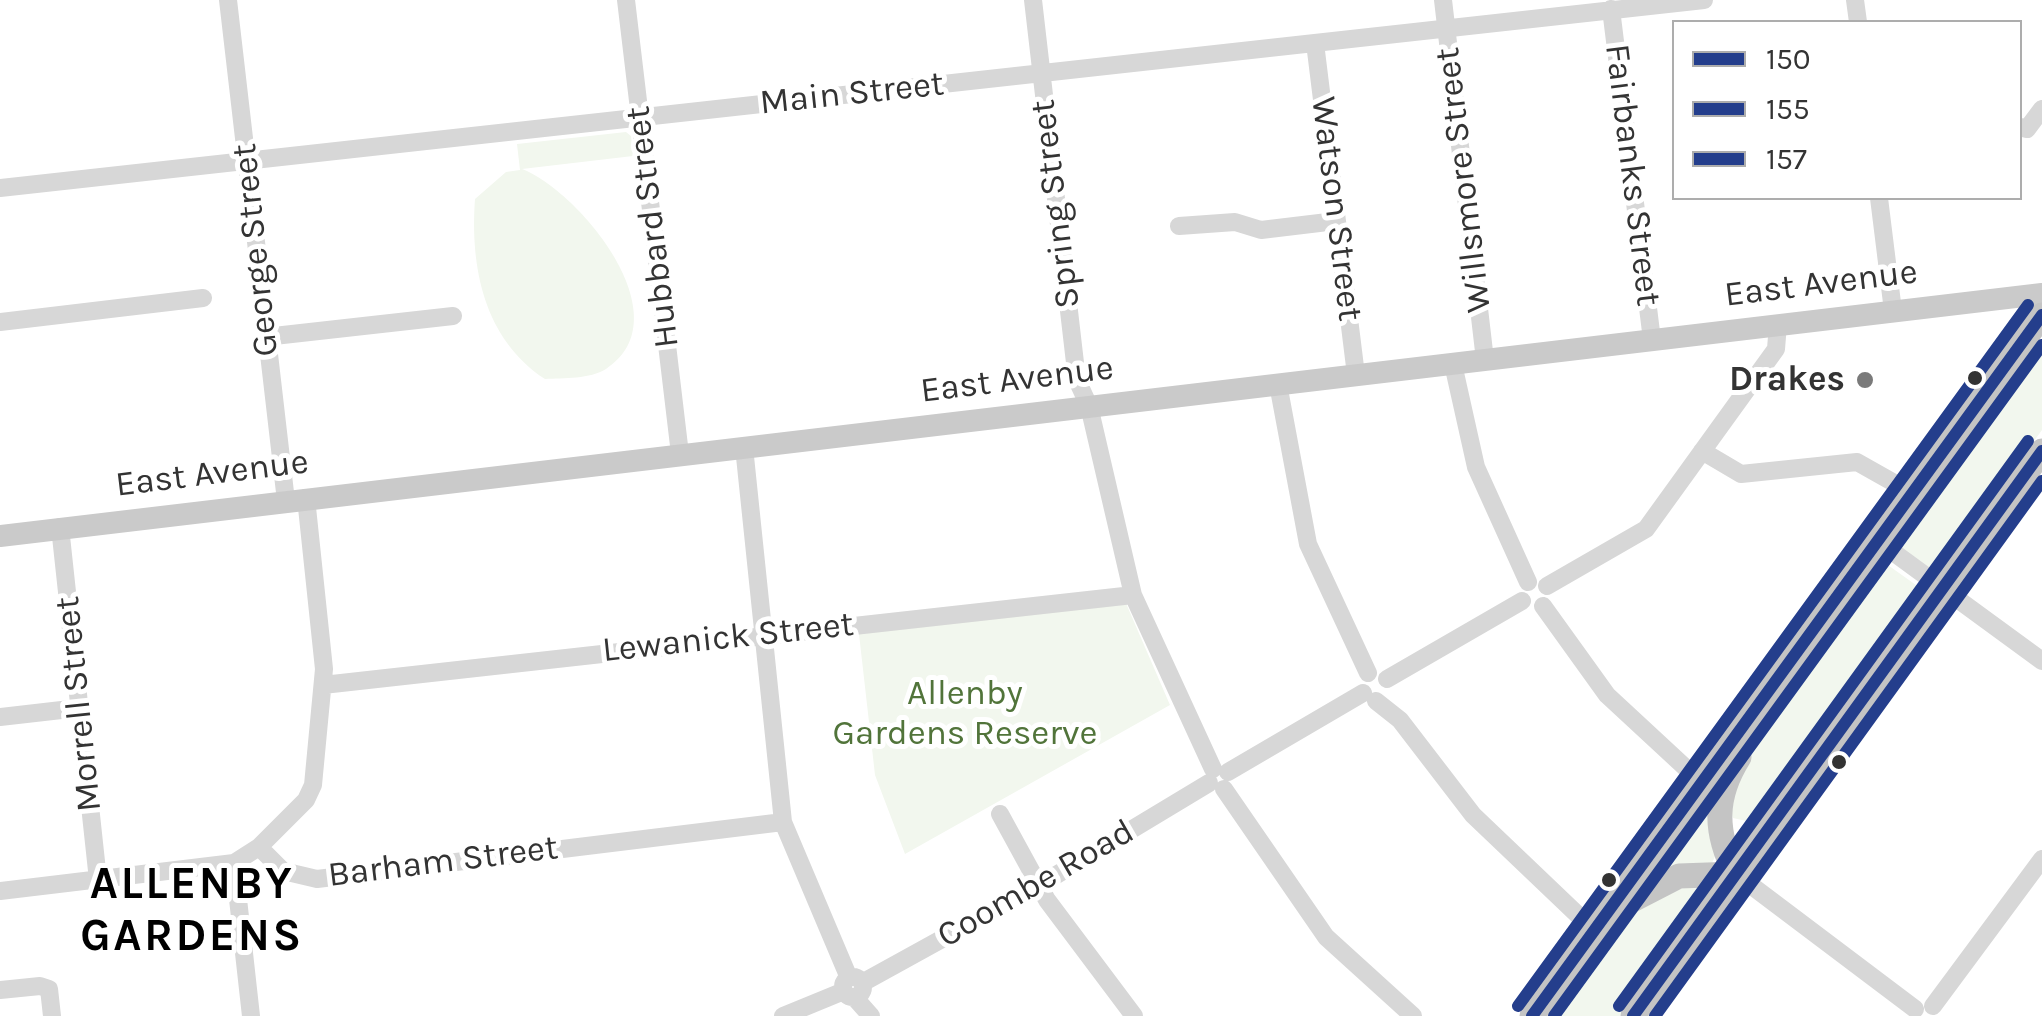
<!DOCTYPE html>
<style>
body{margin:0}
#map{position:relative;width:2042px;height:1016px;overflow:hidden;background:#fff;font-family:Karla,sans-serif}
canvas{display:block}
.legend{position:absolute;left:1672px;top:20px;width:350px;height:180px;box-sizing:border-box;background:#fff;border:2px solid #adadad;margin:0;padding:12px 18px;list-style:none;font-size:30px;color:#333}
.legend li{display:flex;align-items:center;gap:20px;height:50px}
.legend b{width:50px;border:2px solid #adadad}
</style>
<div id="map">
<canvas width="2042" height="1016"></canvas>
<ul class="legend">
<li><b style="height:12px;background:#243e8c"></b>150</li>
<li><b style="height:12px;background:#243e8c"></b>155</li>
<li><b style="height:12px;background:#243e8c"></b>157</li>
</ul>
</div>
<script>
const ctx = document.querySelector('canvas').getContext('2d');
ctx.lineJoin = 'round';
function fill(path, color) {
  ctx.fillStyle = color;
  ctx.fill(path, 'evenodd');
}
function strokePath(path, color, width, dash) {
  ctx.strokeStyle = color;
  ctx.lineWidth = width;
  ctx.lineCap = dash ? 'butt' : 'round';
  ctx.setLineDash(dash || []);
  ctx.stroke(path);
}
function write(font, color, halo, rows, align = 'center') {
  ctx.font = font + ' Karla,sans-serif';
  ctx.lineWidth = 10;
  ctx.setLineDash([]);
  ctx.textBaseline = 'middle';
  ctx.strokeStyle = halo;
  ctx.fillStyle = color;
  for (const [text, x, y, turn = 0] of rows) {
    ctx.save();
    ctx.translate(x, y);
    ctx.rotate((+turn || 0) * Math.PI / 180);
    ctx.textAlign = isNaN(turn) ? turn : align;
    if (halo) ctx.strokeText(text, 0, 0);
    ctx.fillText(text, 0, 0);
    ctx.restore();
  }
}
const green = new Path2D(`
 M626,132l5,4 2,20 -111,13c57,22 163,149 84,200 -16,10 -42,9 -61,10 -61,-40 -75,-112 -70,-180l31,-27 14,-2 -3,-26z
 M2042,347v83l-105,145 -39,-30 -3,-9z
 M1885,563l38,27 1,11 -162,213 -11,8 -18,-4 -5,-13 1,-17 146,-223z
 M1125,601l45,104 -265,149 -30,-79 -16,-141z
 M1707,795l3,41 8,14 -6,13h-20l-46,16z
 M1708,874l-11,15 8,6 -85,121h-69l88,-113z`);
const minor = new Path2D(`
 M228,0l58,501
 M626,0l54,454
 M1033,0l44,380 12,26 44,189 80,174
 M1443,0l42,360
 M1855,0l3,22
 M1611,9l41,331
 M1315,43l41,332
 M2020,127l7,2 15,-20
 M0,188l1704,-188
 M1879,198l14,113
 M1179,226l56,-4 26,8 75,-9
 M0,322l203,-24
 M265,337l188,-21
 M1453,364l23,103 52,115
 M1278,384l30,160 60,129
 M744,447l39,375 66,156
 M1702,451l39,23 116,-12 55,31
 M60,527l38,353
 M1878,541l164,120
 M1547,586l99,-57 130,-180 2,-25
 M1543,606l64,89 95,88
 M1387,679l135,-78
 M323,685l810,-90
 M1376,701l24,19 73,95 108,103 15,9
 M0,717l79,-9
 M1228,772l135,-79
 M1224,789l102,148 87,79
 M1000,814l47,86 87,116
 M259,847l47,-47 7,-15 11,-116 -18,-171
 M234,863l17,153
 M1736,874l179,135
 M0,891l234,-28 25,-16 24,24 34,8 466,-57
 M843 987a10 10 0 1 1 20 0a10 10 0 1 1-20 0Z
 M862,983l176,-97 171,-103
 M0,990l40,-4 9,3 3,27
 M855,998l16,18
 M1933,1006l109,-147
 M783,1016l61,-25`);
const major = new Path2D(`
 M0,536l2042,-242`);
const highway = new Path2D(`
 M1736,874c-22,-42 -22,-77 3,-117
 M1615,909l64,-33 57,-2
 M1532,1016l510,-701
 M1633,1016l409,-565`);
const bus1 = new Path2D(`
 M1532,1016l510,-701
 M1633,1016l409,-565`);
const bus2 = new Path2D(`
 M1554,1016l488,-671
 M1655,1016l387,-535`);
const bus3 = new Path2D(`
 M1518,1006l510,-701
 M1619,1006l409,-565`);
const markers = [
 [1975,378,9,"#333"],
 [1865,380,10,"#7a7a7a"],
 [1839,762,9,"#333"],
 [1609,880,9,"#333"]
];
const streetNames = [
 ["Main Street",852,94,-6],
 ["Fairbanks Street",1632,175,83],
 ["Willsmore Street",1464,180,-97],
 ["Spring Street",1056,204,-97],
 ["Watson Street",1336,209,83],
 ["Hubbard Street",653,227,-97],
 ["George Street",256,250,-96],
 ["East Avenue",1821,284,-7],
 ["East Avenue",1017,380,-7],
 ["East Avenue",212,474,-7],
 ["Lewanick Street",728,638,-6],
 ["Morrell Street",79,704,-96],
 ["Barham Street",443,862,-7],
 ["Coombe Road",1036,884,-30]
];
const poiNames = [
 ["Drakes",1845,380]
];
const parkNames = [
 ["Allenby",965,694],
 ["Gardens Reserve",965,734]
];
const districtNames = [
 ["ALLENBY",192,885],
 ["GARDENS",192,937]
];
fill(green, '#f2f7ee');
strokePath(minor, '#d7d7d7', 18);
strokePath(major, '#cacaca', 22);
strokePath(highway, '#c4c4c4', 25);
strokePath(bus1, '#243e8c', 12);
strokePath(bus2, '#243e8c', 12);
strokePath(bus3, '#243e8c', 12);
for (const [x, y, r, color] of markers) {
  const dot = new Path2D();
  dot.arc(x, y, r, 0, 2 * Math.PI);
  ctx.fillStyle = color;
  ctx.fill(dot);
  strokePath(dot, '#fff', 4);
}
write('35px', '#333', '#fff', streetNames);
write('bold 35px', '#333', '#fff', poiNames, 'right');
write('35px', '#51743a', '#fff', parkNames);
ctx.letterSpacing = '2.5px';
write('bold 45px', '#000', '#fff', districtNames);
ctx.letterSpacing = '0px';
</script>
